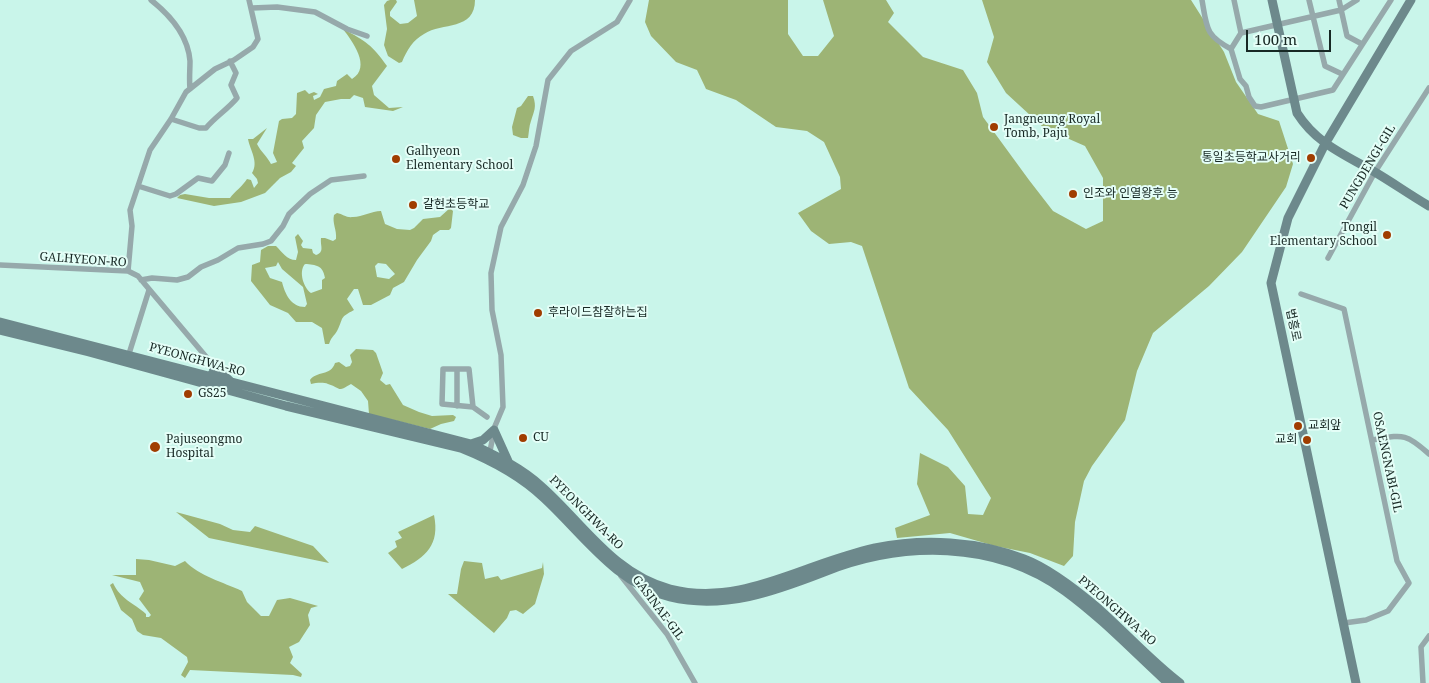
<!DOCTYPE html>
<meta charset="utf-8">
<style>
body{margin:0}
#map{position:relative;width:1429px;height:683px;overflow:hidden;background:#c9f5ea;font-family:"Noto Serif",serif}
canvas{display:block}
.scale{position:absolute;left:1246px;top:30px;width:85px;height:22px;box-sizing:border-box;border:2px solid #172824;border-top:0;padding-left:6px;font-size:15px;line-height:18px;white-space:nowrap;color:#172824;-webkit-text-stroke:4px #e4fef7;paint-order:stroke}
</style>
<div id="map">
<canvas width="1429" height="683"></canvas>
<div class="scale">100 m</div>
</div>
<script>
const ctx = document.querySelector('canvas').getContext('2d');
ctx.lineJoin = 'round';
function fill(path, color) {
  ctx.fillStyle = color;
  ctx.fill(path, 'evenodd');
}
function strokePath(path, color, width, dash) {
  ctx.strokeStyle = color;
  ctx.lineWidth = width;
  ctx.lineCap = dash ? 'butt' : 'round';
  ctx.setLineDash(dash || []);
  ctx.stroke(path);
}
function write(font, color, halo, rows, align = 'center') {
  ctx.font = font + ' "Noto Serif","Noto Sans KR",serif';
  ctx.lineWidth = 4;
  ctx.setLineDash([]);
  ctx.textBaseline = 'middle';
  ctx.strokeStyle = halo;
  ctx.fillStyle = color;
  for (const [text, x, y, turn = 0] of rows) {
    ctx.save();
    ctx.translate(x, y);
    ctx.rotate((+turn || 0) * Math.PI / 180);
    ctx.textAlign = isNaN(turn) ? turn : align;
    if (halo) ctx.strokeText(text, 0, 0);
    ctx.fillText(text, 0, 0);
    ctx.restore();
  }
}
const green = new Path2D(`
 M1067.5 194a5.5 5.5 0 1 1 11 0a5.5 5.5 0 1 1-11 0Z`);
const forest = new Path2D(`
 M390,0h6l1,2 -7,10v4l10,8 8,-1 9,-7 -3,-16h61c0,31 -33,22 -51,34 -11,6 -17,16 -22,28l-3,1 -11,-7 -4,-11 3,-16 -3,-24 3,-4z
 M649,0h139v34l15,22h15l16,-20 -11,-36h63l8,13 -6,9 35,35 40,13 14,23 6,24 46,63 24,31 33,18 17,-8v-43l-18,-32 -41,-18 -38,-35 -19,-31 7,-25 -12,-37h209l33,52 12,30 22,32 21,7 14,43 -7,23 -44,65 -33,34 -56,47 -16,38 -12,49 -33,46 -8,15 -9,41 -2,34 -9,10 -34,-13 -35,-7 -45,-13 -53,5 -2,-10 35,-13 -13,-31 3,-31 28,14 17,19 3,28 15,1 8,-17 -43,-68 -39,-42 -47,-142 -11,-4 -22,2 -18,-13 -13,-18 43,-24 -1,-12 -16,-35 -17,-11 -31,-4 -40,-27 -30,-11 -9,-19 -21,-8 -25,-26 -6,-14z
 M343,29c23,12 29,16 44,37l-15,20 2,9 15,13 14,-1 -10,4 -28,-4 -2,-9 -9,-3 -4,4h-9l-16,3 -9,13 -2,13 -12,13 2,7 -12,15 4,3 -5,6 -11,6 -15,15 -24,9 -27,4 -37,-8 3,-3 5,-1 24,4h21c5,-7 12,-11 17,-19l4,1 3,8 4,-5 -1,-4 -5,-6c7,-11 -2,-23 -4,-34h5l14,-11 -10,16c4,8 10,12 14,20l6,-2 -4,-9 6,-32 3,-2 10,-1 4,-4 1,-21 8,-3 4,4 5,-2 4,2 -5,2 1,4 6,-3 4,-8 12,-3 1,-5 10,-7 5,5c20,-12 0,-38 -9,-50z
 M528,96h5c4,11 1,15 -2,25 -2,5 -2,11 -3,17h-7l-8,-3 -1,-8 5,-19 4,-2z
 M450,208l3,3 -2,17 -2,2h-9l-7,5 -2,6 -14,19 -13,22 -11,6 -3,7 -19,10h-8l-5,-16h-4l-7,10 7,11c-15,8 -10,7 -16,19 -3,7 -6,6 -9,15h-4l-3,-16 -10,-6h-16l-8,-9 -18,-8 -19,-24 1,-16 8,-3 1,-12 7,-4h8c6,6 11,14 20,14l2,-8 -3,-15 3,-3 5,7 -2,4 2,3 9,1 1,4 3,2c9,-3 4,-9 5,-17h4l8,3 3,-2c1,-9 -4,-16 -2,-24l3,-2c6,1 9,5 16,4 10,0 18,-6 28,-6l4,13 12,5 13,1 4,-2 9,-9 17,-2zM278,262l4,7 21,18 4,17 -2,3c-14,0 -20,-13 -23,-25l-12,-4 -5,-10 11,-2zM378,263l8,1 9,10 -6,5 -12,-2 -2,-11zM305,264c11,1 18,1 20,14l-3,2v9l-11,4c-7,-5 -13,-21 -6,-29z
 M356,349l17,1 3,3 7,20 -3,7 6,5 4,-1 13,21 16,7 13,4 21,-1 3,2 -2,4 -13,3 -11,5 -61,-15 -1,-13 -7,-10 -10,-7c-15,9 -9,4 -23,0 -5,-2 -12,-1 -17,0l-1,-4c6,-9 21,-4 25,-17l4,-1 7,5 4,-1 2,-4 -2,-7z
 M176,512l44,12 13,6 17,2 5,-6 58,20 16,17 -120,-25z
 M434,515c6,30 -8,42 -32,54l-14,-16 9,-6 -2,-6 7,-3 -4,-6z
 M136,559l13,1 26,6 10,-5c14,15 38,21 57,30l5,11 14,14h8l8,-16 13,-2 28,8 -7,2 -3,7 2,10 -11,17 -10,5 4,10 -3,6 12,11 -1,3 -8,-2 -103,-5 -5,8 -4,-3 7,-13 -1,-5 -26,-19 -18,-3 -6,-4 -5,-12 -11,-9 -11,-25 3,-2c8,17 20,19 33,31v3h3l2,-2 -12,-16 5,-8 -4,-9 -28,-7h24z
 M464,561l18,2 3,16 13,-3 3,4 41,-12 1,-6 1,12 -9,30 -12,10 -7,-4 -6,1 -3,7 -13,15 -46,-39h9l4,-25z`);
const street = new Path2D(`
 M151,0c19,15 37,35 39,61 0,9 -1,18 0,28
 M1202,0c5,28 3,35 29,49l9,30 6,7 3,11 6,9 6,1 72,-17 58,-90
 M1309,0l16,66 17,8
 M1339,0l8,36 15,8
 M252,8l25,-1 38,5 32,17 20,7
 M1241,33l100,-23 16,-10
 M1231,49l10,-16 -7,-33
 M171,119l28,9h7c9,-11 22,-19 31,-30l-6,-13 5,-12 -6,-12
 M138,186l32,10 6,-2 22,-16 14,3 13,-16 4,-12
 M1328,258l47,-86 54,-84
 M0,265l128,6 10,5 75,89
 M128,271l4,-45 -2,-16 20,-60 21,-31 15,-27 29,-23 19,-9 19,-13 5,-8 -9,-39
 M141,280l11,-2 25,2 11,-3 13,-10 17,-7 20,-12 25,-4 8,-3 12,-15 6,-12 21,-20 21,-14 33,-4
 M1301,294l43,15 53,252 12,22 -21,28 -22,9 -22,3
 M128,357l21,-67
 M457,369v37
 M473,407l-4,-38h-26l-1,35 31,3 14,10
 M1372,440c30,-5 33,-8 57,14
 M489,456l6,-30 8,-19 -2,-52 -9,-45 -1,-37 10,-46 22,-42 13,-39 12,-66 23,-29 46,-29 13,-22
 M621,576l46,58 28,49
 M1423,683l-2,-36 8,-11`);
const secondary = new Path2D(`
 M1272,0l25,113c19,30 46,41 76,58 19,11 37,24 56,35
 M0,322l471,122c25,12 49,23 70,42 41,36 72,88 129,103 51,13 96,-5 143,-22 20,-7 41,-14 62,-19 49,-10 102,-7 149,11 24,9 55,33 75,50 27,24 52,52 81,74
 M0,330l89,22 197,54 175,42c30,12 59,27 83,50 40,37 71,85 126,99 54,13 105,-6 154,-25 78,-31 171,-32 241,19 37,27 69,61 103,92
 M209,377l5,-5 -1,-7 17,16
 M471,444l12,-4 11,-10 14,31
 M1356,683l-85,-400 17,-65 37,-74 86,-144`);
const markers = [
 [994,127,5,"#a03d00"],
 [1311,158,5,"#a03d00"],
 [396,159,5,"#a03d00"],
 [1073,194,5,"#a03d00"],
 [413,205,5,"#a03d00"],
 [1387,235,5,"#a03d00"],
 [538,313,5,"#a03d00"],
 [188,394,5,"#a03d00"],
 [1298,426,5,"#a03d00"],
 [523,438,5,"#a03d00"],
 [1307,440,5,"#a03d00"],
 [155,447,6,"#a03d00"]
];
const poiNames = [
 ["Jangneung Royal",1004,120],
 ["Tomb, Paju",1004,134],
 ["Galhyeon",406,152],
 ["Elementary School",406,166],
 ["통일초등학교사거리",1301,158,"right"],
 ["인조와 인열왕후 능",1083,194],
 ["갈현초등학교",423,205],
 ["Tongil",1377,228,"right"],
 ["Elementary School",1377,242,"right"],
 ["후라이드참잘하는집",548,313],
 ["GS25",198,394],
 ["교회앞",1308,426],
 ["CU",533,438],
 ["Pajuseongmo",166,440],
 ["Hospital",166,454],
 ["교회",1297,440,"right"]
];
const streetNames = [
 ["PUNGDENGI-GIL",1368,167,-59],
 ["GALHYEON-RO",83,260,4],
 ["법흥로",1293,325,78],
 ["PYEONGHWA-RO",197,360,15],
 ["OSAENGNABI-GIL",1387,462,78],
 ["PYEONGHWA-RO",586,513,45],
 ["GASINAE-GIL",658,608,53],
 ["PYEONGHWA-RO",1117,611,41]
];
fill(green, '#cedeb4');
fill(forest, '#9db475');
strokePath(street, '#96a9ab', 5.5);
strokePath(secondary, '#6d898c', 9);
for (const [x, y, r, color] of markers) {
  const dot = new Path2D();
  dot.arc(x, y, r, 0, 2 * Math.PI);
  ctx.fillStyle = color;
  ctx.fill(dot);
  strokePath(dot, '#e4fef7', 2);
}
write('12px', '#172824', '#e4fef7', poiNames, 'left');
write('12px', '#172824', '#e4fef7', streetNames);
</script>
